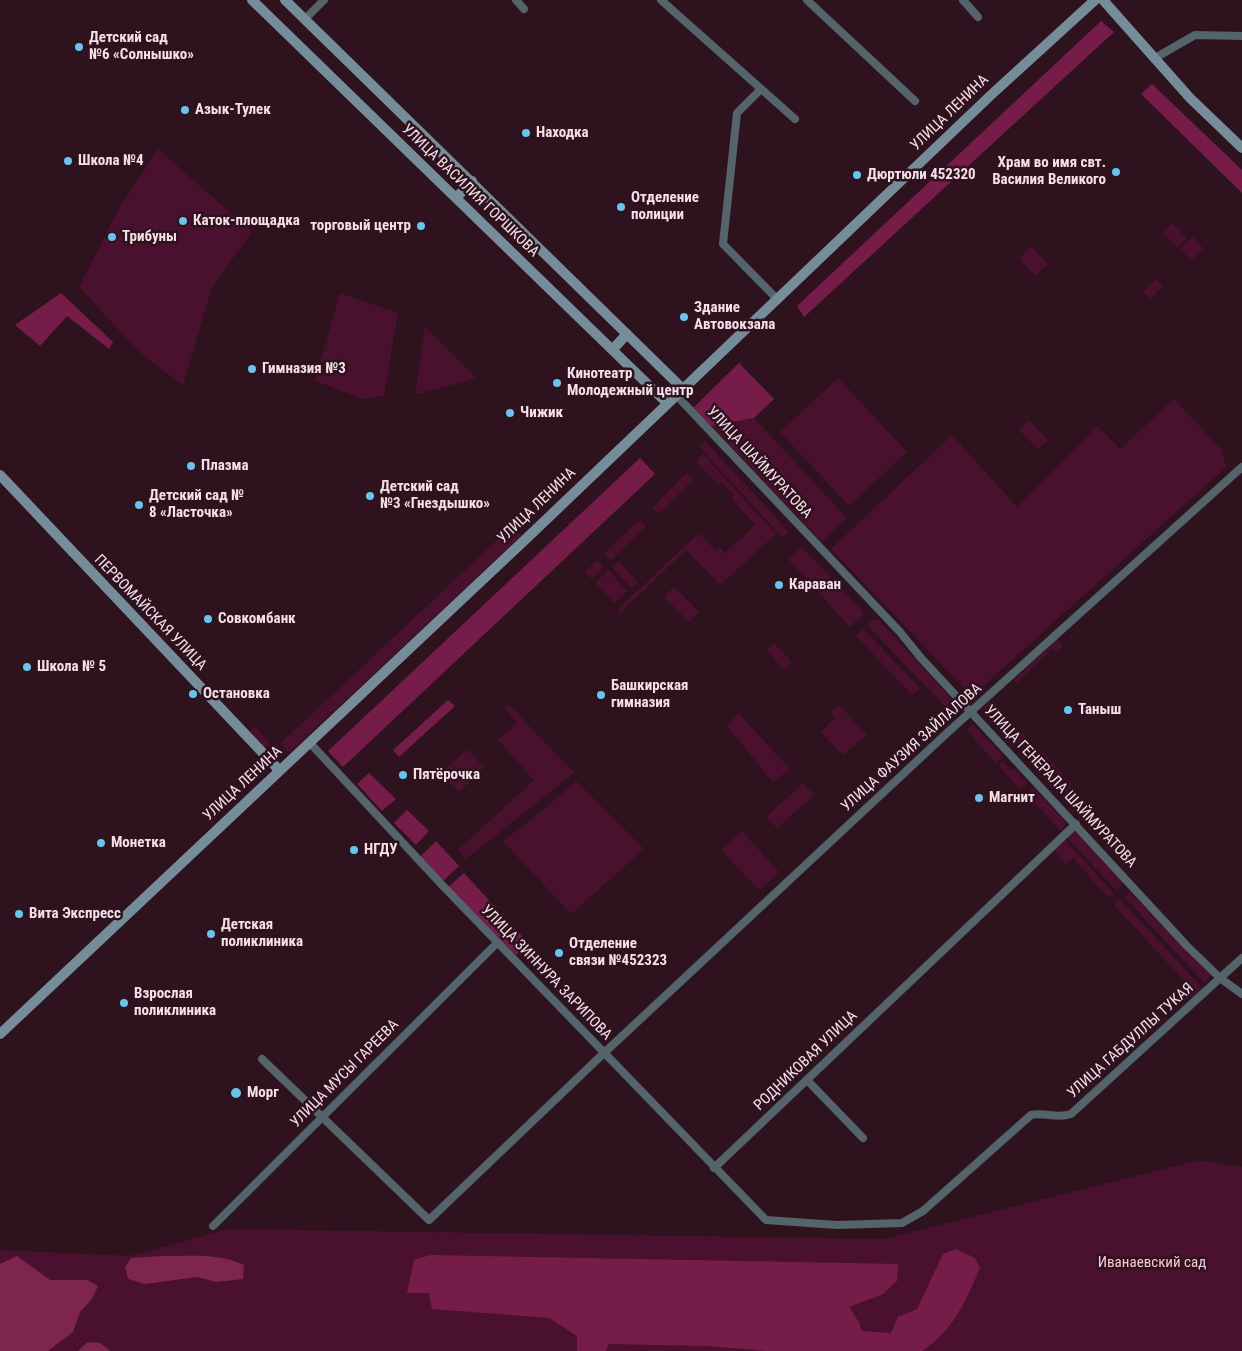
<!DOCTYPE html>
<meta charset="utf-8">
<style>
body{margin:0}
canvas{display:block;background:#2e121e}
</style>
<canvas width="1242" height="1351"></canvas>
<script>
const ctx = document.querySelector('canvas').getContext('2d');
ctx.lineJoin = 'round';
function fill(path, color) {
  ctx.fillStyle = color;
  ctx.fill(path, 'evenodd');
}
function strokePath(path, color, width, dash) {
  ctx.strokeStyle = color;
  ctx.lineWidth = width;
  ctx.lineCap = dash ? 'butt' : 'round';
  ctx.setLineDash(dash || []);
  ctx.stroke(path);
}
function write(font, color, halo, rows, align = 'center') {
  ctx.font = font + ' "Roboto Condensed",sans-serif';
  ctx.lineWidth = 5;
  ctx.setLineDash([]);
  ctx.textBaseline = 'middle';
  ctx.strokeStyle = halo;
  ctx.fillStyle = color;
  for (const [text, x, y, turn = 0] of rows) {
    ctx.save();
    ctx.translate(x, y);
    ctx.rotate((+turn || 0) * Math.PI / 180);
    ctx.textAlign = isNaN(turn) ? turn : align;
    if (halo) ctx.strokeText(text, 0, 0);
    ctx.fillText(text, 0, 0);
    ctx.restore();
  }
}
const green = new Path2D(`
 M158,149l94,83 -40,55 -29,98 -42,-31 -62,-67 43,-84z
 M1173,224l14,14 -10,9 -14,-14z
 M1193,237l11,12 -13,11 -11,-11z
 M1031,246l17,18 -13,12 -16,-17z
 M1156,279l7,7 -13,13 -7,-7z
 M340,293l58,20 -14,83 -20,3 -49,-18z
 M425,327l51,51 -61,17z
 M838,378l69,74 -58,54 -69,-74z
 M1174,399l47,50 5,18 -254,229 -141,-147 121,-114 65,72 80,-81 23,23z
 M754,418l93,100 -25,24 -111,-116z
 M1029,420l19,20 -10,9 -19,-19z
 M705,441l84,91 -7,5 -83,-90z
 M703,454l73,80 -56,51 -34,-35 -66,63 -2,-4 81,-76 16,17 4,-3 6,6 30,-28 -24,-27 3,-3 -13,-13 -2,3 -23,-24z
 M687,473l6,7 -34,34 -7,-6z
 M639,520l7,7 -35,33 -7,-6z
 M512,526l9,10 -232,217 -8,-10z
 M802,547l62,66 -14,14 -62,-68z
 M597,560l7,7 -12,12 -7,-7z
 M619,562l19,20 -7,6 -19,-20z
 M609,570l18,21 -13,12 -19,-20z
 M674,587l25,25 -10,10 -25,-25z
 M874,619l5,1 80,87 -1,5 -4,4 -87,-91z
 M863,629l57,59 -8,7 -56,-59z
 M1058,639l5,7 -6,6 -4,-4 -36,35 -3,-3z
 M774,643l18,19 -8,8 -18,-20z
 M992,700l36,39 -7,7 -3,-3 -4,4 -30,-32 -1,-7z
 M509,705l65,68 -108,86 -8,-9 76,-70 -36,-40 19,-17 -12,-14z
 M839,705l28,30 -24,20 -22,-23 14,-14 -4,-5z
 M739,714l51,55 -17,13 -47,-57z
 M973,724l30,32 -7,7 -30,-33z
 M254,726l16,17 -6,6 -16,-17z
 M1038,747l25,27 -3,3 6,6 3,-2 3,3c-2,6 -7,10 -13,11l-33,-37z
 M467,749l17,18 -25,25 -18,-19z
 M1003,762l8,8 2,-2 14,15 -7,6 -21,-23z
 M576,781l68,68 -73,65 -68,-73 40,-31z
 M803,783l11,12 -37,33 -11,-11z
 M1032,788l3,1 31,34 -5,8 -35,-37z
 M742,831l37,41 -20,18 -38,-40z
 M1073,832h3l47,50 -6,9 -50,-53z
 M1065,840l49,54 -5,4 -36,-40 -7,6 -13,-14z
 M1130,892l81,83 -6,8 -81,-86z
 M1120,899l82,89 -10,10 -6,-7 4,-4 -76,-82z
 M1199,1160l43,7v184h-1242v-101l130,6 99,-27 654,10z`);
const forest = new Path2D(`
 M1101,21l13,11 -310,285 -7,-11z
 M1152,84l90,86v23l-101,-99z
 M61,293l52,49 -4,7 -42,-33 -27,30 -25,-21z
 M739,363l35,36 -20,19 -43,8 -18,-18z
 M640,458l15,16 -312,293 -15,-16z
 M448,700l7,6 -56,51 -6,-7z
 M369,773l27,26 -14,12 -25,-27z
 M407,810l22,21 -13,14 -22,-22z
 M436,841l23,25 -16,15 -23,-24z
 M464,873l64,70 -12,12 -68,-68z
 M956,1249l19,9 5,10c-15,34 -26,62 -58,83h-155l-61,-5 -97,-2 -3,7h-29v-15l-28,-18 -117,-9 -3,-16h-22l7,-33 16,-5 468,9 -1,17 -14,13 -34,13 11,17 1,7 30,2 7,-16 19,-8 26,-55z`);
const water = new Path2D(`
 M17,1256l33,24h37l11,6 -6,13 -12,13 -7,20 -25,19h-48v-87z
 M162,1256c26,0 59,-3 82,9l-1,14 -27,3 -19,-5 -52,7 -17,-5 -3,-12 6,-9z
 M88,1342l12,1 10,8h-32z`);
const street = new Path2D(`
 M516,0l8,9
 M661,0l134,119
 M807,0l108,101
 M963,0l15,17
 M305,19l19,-19
 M1155,58l40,-23 47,1
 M761,89l-24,24 -14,131 55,56
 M676,395l224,237 21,26 266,288 33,32 22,16
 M309,742l134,144 323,334 71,5 65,-2 21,-12 108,-96c14,-3 26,4 40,-1l171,-156
 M262,1059l167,161 175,-167 343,-320 295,-266
 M807,1080l56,58
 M714,1168l362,-344
 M213,1226l284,-283`);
const secondary = new Path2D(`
 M252,0l415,403
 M285,0l398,389
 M1103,0l87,98 52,50
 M456,198l16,-17
 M613,349l14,-15
 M0,475l279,295
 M0,1034l529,-498 462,-441 104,-95`);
const markers = [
 [79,47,5,"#65c5ee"],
 [185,110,5,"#65c5ee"],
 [526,133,5,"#65c5ee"],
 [68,161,5,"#65c5ee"],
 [1116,172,5,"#65c5ee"],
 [857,175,5,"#65c5ee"],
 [621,207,5,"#65c5ee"],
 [183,221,5,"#65c5ee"],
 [421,226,5,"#65c5ee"],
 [112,237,5,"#65c5ee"],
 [684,317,5,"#65c5ee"],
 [252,369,5,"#65c5ee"],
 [557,383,5,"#65c5ee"],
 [510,413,5,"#65c5ee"],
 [191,466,5,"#65c5ee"],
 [370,496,5,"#65c5ee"],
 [139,505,5,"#65c5ee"],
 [779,585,5,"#65c5ee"],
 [208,619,5,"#65c5ee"],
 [27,667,5,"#65c5ee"],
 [193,694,5,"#65c5ee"],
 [601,695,5,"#65c5ee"],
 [1068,710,5,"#65c5ee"],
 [403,775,5,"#65c5ee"],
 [979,798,5,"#65c5ee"],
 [101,843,5,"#65c5ee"],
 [354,850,5,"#65c5ee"],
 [19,914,5,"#65c5ee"],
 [211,934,5,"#65c5ee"],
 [559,953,5,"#65c5ee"],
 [124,1003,5,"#65c5ee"],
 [236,1093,6,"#65c5ee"]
];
const poiNames = [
 ["Детский сад",89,38],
 ["№6 «Солнышко»",89,55],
 ["Азык-Тулек",195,110],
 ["Находка",536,133],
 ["Школа №4",78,161],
 ["Храм во имя свт.",1106,163,"right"],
 ["Василия Великого",1106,180,"right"],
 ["Дюртюли 452320",867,175],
 ["Отделение",631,198],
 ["полиции",631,215],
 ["Каток-площадка",193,221],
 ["торговый центр",411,226,"right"],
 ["Трибуны",122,237],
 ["Здание",694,308],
 ["Автовокзала",694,325],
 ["Гимназия №3",262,369],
 ["Кинотеатр",567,374],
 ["Молодежный центр",567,391],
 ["Чижик",520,413],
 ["Плазма",201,466],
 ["Детский сад",380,487],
 ["№3 «Гнездышко»",380,504],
 ["Детский сад №",149,496],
 ["8 «Ласточка»",149,513],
 ["Караван",789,585],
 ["Совкомбанк",218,619],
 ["Школа № 5",37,667],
 ["Башкирская",611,686],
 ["гимназия",611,703],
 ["Остановка",203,694],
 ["Таныш",1078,710],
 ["Пятёрочка",413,775],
 ["Магнит",989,798],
 ["Монетка",111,843],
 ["НГДУ",364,850],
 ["Вита Экспресс",29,914],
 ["Детская",221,925],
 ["поликлиника",221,942],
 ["Отделение",569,944],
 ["связи №452323",569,961],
 ["Взрослая",134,994],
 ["поликлиника",134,1011],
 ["Морг",247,1093]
];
const streetNames = [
 ["УЛИЦА ЛЕНИНА",950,113,-44],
 ["УЛИЦА ВАСИЛИЯ ГОРШКОВА",470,191,44],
 ["УЛИЦА ШАЙМУРАТОВА",759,463,47],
 ["УЛИЦА ЛЕНИНА",537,506,-44],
 ["ПЕРВОМАЙСКАЯ УЛИЦА",150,613,46],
 ["УЛИЦА ФАУЗИЯ ЗАЙЛАЛОВА",912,748,-42],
 ["УЛИЦА ЛЕНИНА",243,784,-43],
 ["УЛИЦА ГЕНЕРАЛА ШАЙМУРАТОВА",1060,787,47],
 ["УЛИЦА ЗИННУРА ЗАРИПОВА",546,973,46],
 ["УЛИЦА ГАБДУЛЛЫ ТУКАЯ",1131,1041,-42],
 ["РОДНИКОВАЯ УЛИЦА",806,1061,-44],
 ["УЛИЦА МУСЫ ГАРЕЕВА",345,1074,-45]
];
const parkNames = [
 ["Иванаевский сад",1152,1263]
];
fill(green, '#49112d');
fill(forest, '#761c49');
fill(water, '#7d244f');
strokePath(street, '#54646b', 8);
strokePath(secondary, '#748d99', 10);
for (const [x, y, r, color] of markers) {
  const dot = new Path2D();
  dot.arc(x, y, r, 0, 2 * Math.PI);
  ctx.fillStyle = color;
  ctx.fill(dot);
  strokePath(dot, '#2e121e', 2);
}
write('bold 15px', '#f5e0e7', '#2e121e', poiNames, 'left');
write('15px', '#f5e0e7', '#2e121e', streetNames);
write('15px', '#fcc7da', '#2e121e', parkNames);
</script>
